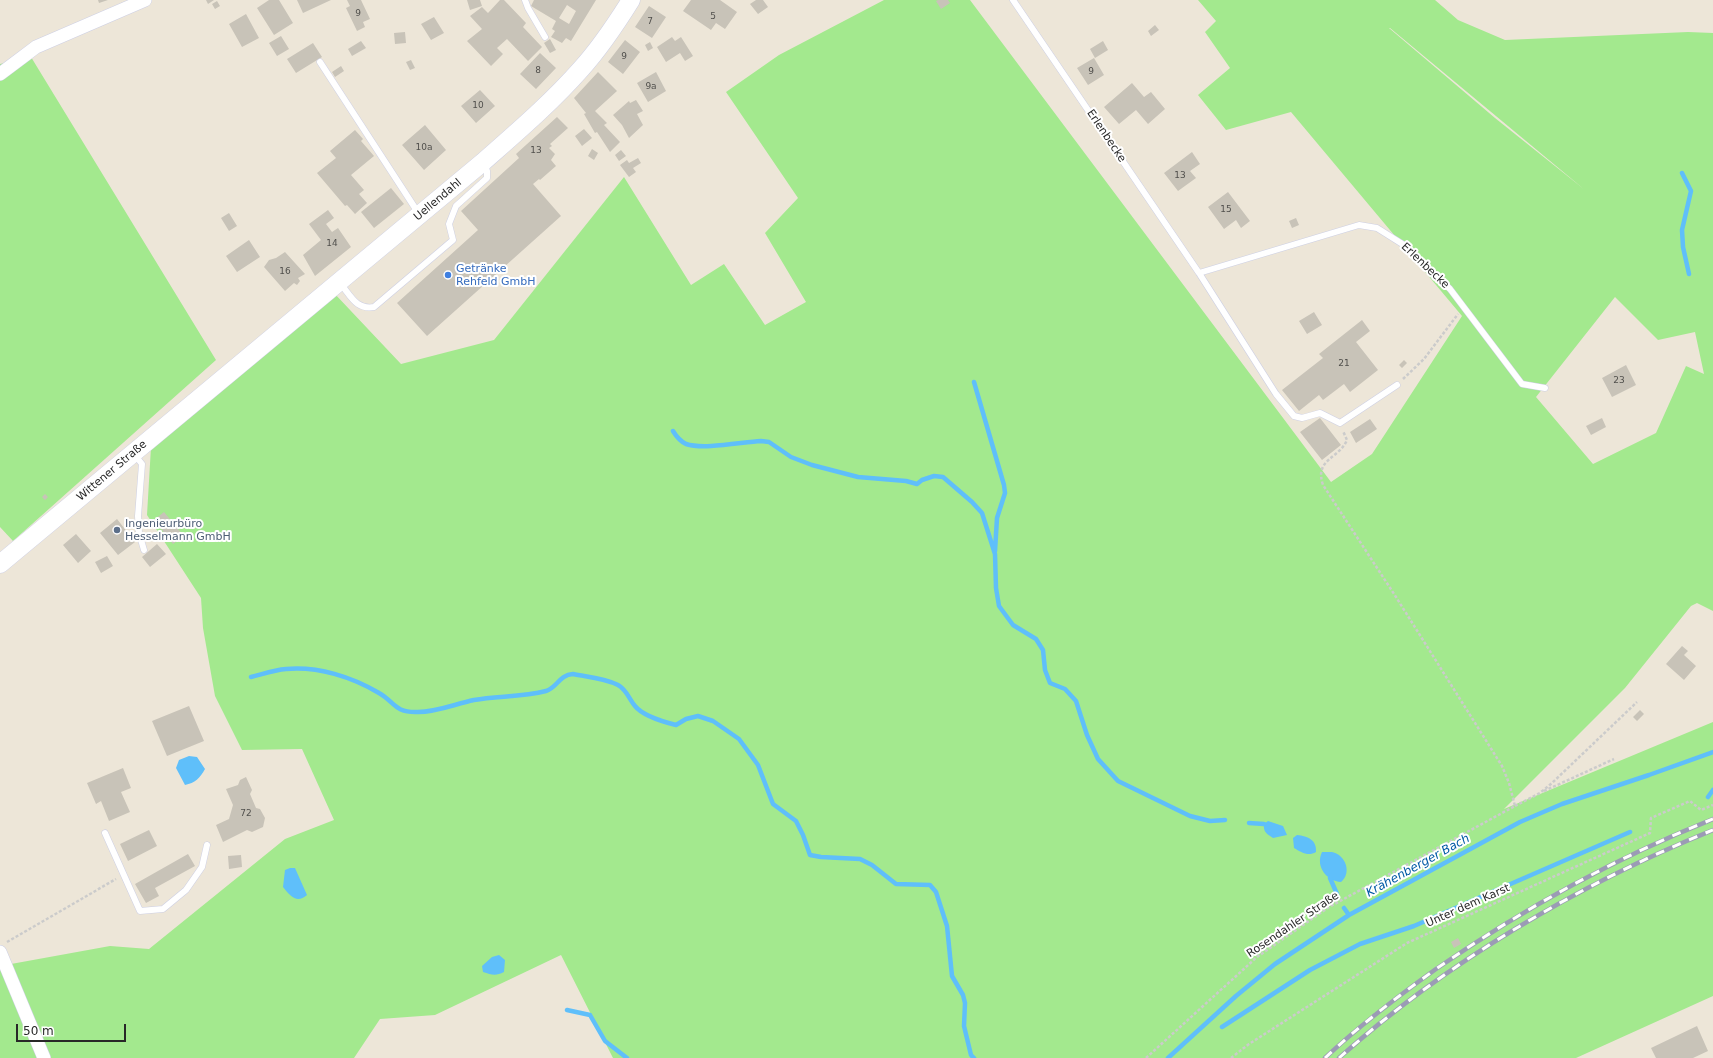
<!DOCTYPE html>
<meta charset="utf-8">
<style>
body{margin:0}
#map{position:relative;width:1713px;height:1058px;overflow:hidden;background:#ede6d8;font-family:"DejaVu Sans",sans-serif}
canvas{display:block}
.scale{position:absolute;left:16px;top:1024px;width:110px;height:18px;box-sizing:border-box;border:2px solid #282828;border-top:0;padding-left:5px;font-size:12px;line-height:14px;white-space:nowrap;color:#282828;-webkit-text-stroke:3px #fff;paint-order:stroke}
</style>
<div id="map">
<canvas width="1713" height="1058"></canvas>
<div class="scale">50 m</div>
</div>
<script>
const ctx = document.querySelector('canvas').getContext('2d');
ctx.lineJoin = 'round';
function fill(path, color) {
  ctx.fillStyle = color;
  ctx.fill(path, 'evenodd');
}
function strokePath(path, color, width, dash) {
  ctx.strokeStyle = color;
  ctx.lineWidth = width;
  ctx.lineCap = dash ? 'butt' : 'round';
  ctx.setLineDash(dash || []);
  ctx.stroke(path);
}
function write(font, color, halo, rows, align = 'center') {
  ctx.font = font + ' "DejaVu Sans",sans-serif';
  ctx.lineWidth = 4;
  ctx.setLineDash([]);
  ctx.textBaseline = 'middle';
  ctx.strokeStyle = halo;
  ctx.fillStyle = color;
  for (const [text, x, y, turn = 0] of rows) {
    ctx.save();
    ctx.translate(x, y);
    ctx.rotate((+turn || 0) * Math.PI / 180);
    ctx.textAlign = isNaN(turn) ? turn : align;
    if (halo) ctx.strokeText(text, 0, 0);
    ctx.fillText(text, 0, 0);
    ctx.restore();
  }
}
const green = new Path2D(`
 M884,0h86l361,482 41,-28 90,-138 -171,-204 -65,18 -28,-35 32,-27 -25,-36 11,-11 -18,-21h237l23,20 47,20 183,-8 25,1v578l-16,-8 -6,3 -66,82 -121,121 209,-87v274l-137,62h-963l-52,-103 -126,60 -55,4 -26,39h-354v-92l110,-20 39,3 136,-110 49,-19 -32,-71 -60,1 -27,-54 -12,-68 -2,-30 -54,-83 4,-68 183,-154 67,71 93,-24 130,-163 67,108 33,-21 41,61 41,-23 -41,-69 33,-35 -72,-106 53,-37zM1389,28h1l195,162 -90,-72zM1615,297l43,43 37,-8 9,42 -18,-8 -30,67 -63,31 -57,-67z
 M31,57l185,303 -203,181 -13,-14v-463z`);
const water = new Path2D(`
 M189,756l8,1 8,12c-5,9 -10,14 -20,16l-9,-17 3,-8z
 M1268,821l15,5 4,9 -14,3c-6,-4 -10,-6 -9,-14z
 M1297,835c11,1 20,5 19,17 -8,5 -15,0 -22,-4l-1,-10z
 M1322,852c3,0 7,0 10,0 14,3 20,21 9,30 -14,-1 -26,-15 -19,-30z
 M290,868h5l12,27c-10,9 -17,1 -24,-8l2,-17z
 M499,955l6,5 -1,12c-8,4 -12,3 -21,0l-1,-6 10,-9z`);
const stream = new Path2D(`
 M1682,173l9,18 -9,39 1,17 6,27
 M974,382l30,103 1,8 -8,25 -2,33
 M673,431c3,5 7,10 13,13 18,6 56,-2 75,-3l8,1 22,15 21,8 46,12 48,4 11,3 5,-4 12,-4 9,1 29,25 10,11 13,41 1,34 3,18 14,19 23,14 7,11 2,20 5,13 15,6 11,12 11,34 11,24 20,22 72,35 20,5 15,-1
 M251,677c12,-3 23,-7 35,-8 32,-3 66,8 93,24 16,9 15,20 39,19 19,0 37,-8 56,-12 24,-4 48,-3 72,-9 11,-3 13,-16 27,-17 14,3 32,4 45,11 9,5 11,14 17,21 8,10 29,16 41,19l10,-6 12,-3 15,5 26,18 19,26 15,39 23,17 7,14 7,20 11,2 39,2 12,6 24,19 34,1 6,7 11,34 5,50 11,19 2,8 -1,23 7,29 3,3
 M1708,797l5,-7
 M1249,823l15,1
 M1330,878l7,16
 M1344,908l5,7
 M567,1010l23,5 15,26 22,17
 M1222,1027l88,-57 50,-26 54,-18 216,-94
 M1168,1058l68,-62 39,-32 74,-49 171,-93 42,-18 87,-29 64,-23`);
const building = new Path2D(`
 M98,0h10l-9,3z
 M206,0h8l-6,4z
 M269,0h10l14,23 -19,12 -17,-27z
 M297,0h34l-28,13z
 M347,0h14l9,19 -7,3 2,5 -8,4 -11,-23 4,-2z
 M467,0h13l2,6 -12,4z
 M500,0h4l22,23 -3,4 19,20 -14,14 -21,-22 -10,9 6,6 -12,12 -24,-25 15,-12 -12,-13 12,-9 6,6z
 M534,0h62l-25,41 -5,-3 -4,5 -11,-6 4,-6 -3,-2 4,-8 -25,-15zM567,5l9,6 -7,13 -10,-6z
 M691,0h29l17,12 -12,17 -9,-6 -5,7 -28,-19z
 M756,0h7l5,7 -10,7 -8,-10z
 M938,0h10l2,3 -9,6 -5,-8z
 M217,1l3,5 -5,3 -3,-5z
 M649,6l17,11 -14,21 -17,-11z
 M246,14l13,24 -17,9 -13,-23z
 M434,17l10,16 -13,7 -10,-16z
 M1155,25l4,5 -8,6 -3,-5z
 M405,32l1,11 -11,1 -1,-11z
 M281,36l8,13 -12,7 -8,-13z
 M672,37l3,4 6,-4 12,19 -8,5 -5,-8 -14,9 -9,-15z
 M550,39l6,11 -6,3 -6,-10z
 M625,40l15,12 -17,22 -15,-12z
 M361,41l5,7 -14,8 -4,-7z
 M1103,41l5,9 -13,8 -5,-9z
 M650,42l3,6 -5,3 -3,-6z
 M313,43l9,14 -26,16 -9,-14z
 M540,53l16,15 -20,21 -16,-15z
 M1094,58l10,17 -16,10 -11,-17z
 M411,60l4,8 -5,2 -4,-8z
 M341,66l3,5 -9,6 -3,-5z
 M598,72l19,19 -22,20 12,12 -3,2 16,17 -10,10 -13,-20 -2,1 -11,-19 2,-1 -12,-15z
 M656,72l10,19 -18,11 -11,-19z
 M1132,83l12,14 7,-5 14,17 -17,15 -12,-14 -17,14 -15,-17z
 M480,90l15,16 -19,17 -15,-17z
 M636,100l7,11 -6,3 6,11 -14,13 -7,-13 -9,-10 16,-14 1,2z
 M557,117l11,11 -18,16 2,2 -3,2 6,6 -4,6 5,6 -16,14 -1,-1 -6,5 28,32 -134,120 -30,-33 81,-73 -17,-19 58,-53 -3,-4z
 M425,125l21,25 -22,20 -22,-25z
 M584,129l8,9 -10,8 -7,-10z
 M355,130l8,9 -2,2 13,15 -23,19 13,15 -5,4 8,9 -12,11 -8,-9 -2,1 -28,-33 19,-15 -6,-7z
 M592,149l6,4 -4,7 -6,-4z
 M621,150l5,6 -7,5 -4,-6z
 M1192,152l8,12 -10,7 6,7 -18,13 -14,-18z
 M638,158l3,5 -8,5 3,4 -7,5 -9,-12 7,-5 2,3z
 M391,188l13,16 -30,24 -13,-16z
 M1228,192l22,29 -9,7 -5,-8 -12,9 -16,-22z
 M328,210l6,8 -8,6 6,8 6,-4 13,19 -36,29 -12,-21 18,-15 -12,-16z
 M229,213l8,13 -8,5 -8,-13z
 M1296,218l3,7 -7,3 -3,-7z
 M249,240l11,17 -23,15 -11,-16z
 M285,252l20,22 -7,4 2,3 -3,4 -3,-2 -9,8 -21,-24 5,-7 7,-2z
 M1314,312l8,13 -15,9 -8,-13z
 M1362,320l8,11 -14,11 22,28 -28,22 -6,-8 -21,16 -4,-5 -20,16 -17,-21 41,-32 -4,-4z
 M1404,360l3,3 -5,5 -3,-3z
 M1626,365l10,20 -24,12 -10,-19z
 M1320,418l21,27 -19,15 -22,-28z
 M1602,418l4,9 -15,8 -5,-9z
 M1370,419l7,10 -21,14 -6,-11z
 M45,494l3,3 -3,3 -3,-3z
 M164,512l20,24 -11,8 -19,-24z
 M117,519l18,23 -17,13 -18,-22z
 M76,534l15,17 -13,12 -15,-18z
 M157,544l9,10 -16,13 -8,-10z
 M107,556l6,10 -12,7 -6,-11z
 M1682,646l6,5 -4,4 12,11 -12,14 -18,-16z
 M189,706l15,35 -37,15 -15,-35z
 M1640,710l4,4 -7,7 -4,-4z
 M123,768l8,20 -10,4 9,20 -21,9 -8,-20 -5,3 -9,-21z
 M246,777l6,13 -2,4 6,14 4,1 5,9 -2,9 -11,5 -5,-2 -24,12 -7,-17 13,-6 4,-14 -7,-16 12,-4 2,-5z
 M149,830l8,16 -29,15 -8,-17z
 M188,854l7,12 -40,22 4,8 -13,7 -11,-19z
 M241,855l1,12 -13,2 -1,-13z
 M1458,938l3,6 -7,4 -3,-6z
 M1697,1026l11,25 -15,7h-37l-5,-10z`);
const path = new Path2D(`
 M1403,379l21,-20 34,-45
 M1544,791l70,-32
 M1515,806l25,-13 12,-10 85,-81
 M7,942l109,-63
 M1146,1058l111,-101 72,-50 186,-101 -6,-23 -7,-17 -106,-169 -73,-112c-9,-26 16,-26 24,-45l-4,-9
 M1231,1058l18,-14 158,-101 243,-110 1,-15 39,-17 11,9 12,-5`);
const lane = new Path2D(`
 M525,0l3,8 17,29
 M1013,0l186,273 77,121 18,22 8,2 18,-5 20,10 57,-38
 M320,62l99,152
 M1199,273l160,-48 18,3 27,17 46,44 72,95 23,4
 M340,283c11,13 16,27 34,24l79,-67 -4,-16 7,-18 31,-28v-7l-3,-8
 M134,454l8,10 -4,52 1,17 5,17
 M105,833l35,78 23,-2 23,-19 16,-23 5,-22`);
const street = new Path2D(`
 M0,74l36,-27 109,-47
 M0,952l44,106`);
const secondary = new Path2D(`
 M0,564l483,-402c34,-30 68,-59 98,-93 19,-21 35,-45 50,-69`);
const rail = new Path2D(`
 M1325,1058c35,-33 72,-61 111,-89 87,-60 179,-111 277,-150
 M1339,1058c106,-95 242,-175 374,-228`);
const markers = [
 [448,275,4,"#3f7fe0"],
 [117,530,4,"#5c6f8a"]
];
const numberNames = [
 ["9",358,14],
 ["5",713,17],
 ["7",650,22],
 ["9",624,57],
 ["8",538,71],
 ["9",1091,72],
 ["9a",651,87],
 ["10",478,106],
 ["10a",424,148],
 ["13",536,151],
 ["13",1180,176],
 ["15",1226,210],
 ["14",332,244],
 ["16",285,272],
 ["21",1344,364],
 ["23",1619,381],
 ["72",246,814]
];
const streetNames = [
 ["Erlenbecke",1106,136,56],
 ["Uellendahl",438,200,-40],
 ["Erlenbecke",1425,266,43],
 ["Wittener Straße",112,471,-40],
 ["Unter dem Karst",1468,906,-24],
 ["Rosendahler Straße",1293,925,-34]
];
const shopNames = [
 ["Getränke",456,269],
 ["Rehfeld GmbH",456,282]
];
const serviceNames = [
 ["Ingenieurbüro",125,524],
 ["Hesselmann GmbH",125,537]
];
const waterNames = [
 ["Krähenberger Bach",1418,866,-29]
];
fill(green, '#a3e98e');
fill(water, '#5fbffa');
strokePath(stream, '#5fbffa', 4.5);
fill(building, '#c8c3b8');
strokePath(lane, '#cdcfe3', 7);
strokePath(street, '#cdcfe3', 14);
strokePath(secondary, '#cdcfe3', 19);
strokePath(path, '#cbcbcb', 2.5, [3, 2]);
strokePath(lane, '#fff', 6);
strokePath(street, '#fff', 13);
strokePath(secondary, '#fff', 18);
strokePath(rail, '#9b9bb5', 4.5);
strokePath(rail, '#fff', 3, [9]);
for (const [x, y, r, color] of markers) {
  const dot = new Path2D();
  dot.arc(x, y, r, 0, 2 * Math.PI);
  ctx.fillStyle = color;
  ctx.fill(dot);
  strokePath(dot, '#fff', 1.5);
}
write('9px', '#504f4c', null, numberNames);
write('11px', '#282828', '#fff', streetNames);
write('11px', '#366cbe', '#fff', shopNames, 'left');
write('11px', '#4e5e75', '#fff', serviceNames, 'left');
write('italic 12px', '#0059a5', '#fff', waterNames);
</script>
